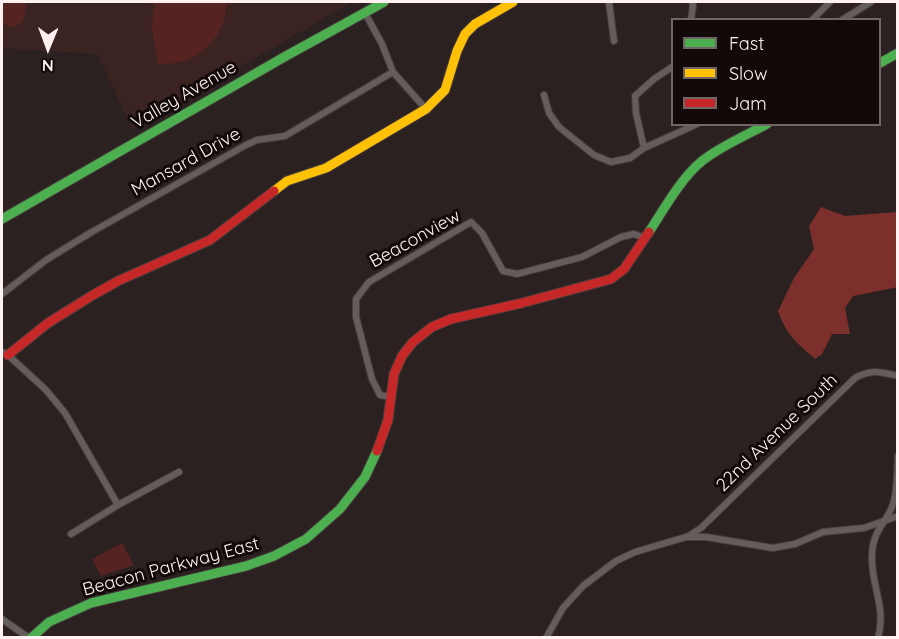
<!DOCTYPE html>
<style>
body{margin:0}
#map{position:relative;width:899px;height:639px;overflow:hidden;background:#2b2120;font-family:Quicksand,sans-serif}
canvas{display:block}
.frame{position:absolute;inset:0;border:3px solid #fff1ef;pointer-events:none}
.legend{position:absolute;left:671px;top:18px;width:210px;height:108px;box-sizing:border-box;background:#120a09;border:2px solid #716665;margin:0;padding:8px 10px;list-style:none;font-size:18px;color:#fff1ef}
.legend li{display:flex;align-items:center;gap:12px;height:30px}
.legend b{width:30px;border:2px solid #716665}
.north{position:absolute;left:18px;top:18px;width:60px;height:60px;-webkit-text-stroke:4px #120a09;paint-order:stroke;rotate:181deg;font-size:16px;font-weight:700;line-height:24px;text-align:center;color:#fff1ef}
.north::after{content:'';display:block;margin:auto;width:21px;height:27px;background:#fff1ef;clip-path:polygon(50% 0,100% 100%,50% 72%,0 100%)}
</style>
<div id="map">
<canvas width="899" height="639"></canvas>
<div class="frame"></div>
<ul class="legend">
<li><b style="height:8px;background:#4caf50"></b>Fast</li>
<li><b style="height:8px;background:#ffc107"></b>Slow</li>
<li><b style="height:8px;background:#c62828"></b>Jam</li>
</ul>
<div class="north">N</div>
</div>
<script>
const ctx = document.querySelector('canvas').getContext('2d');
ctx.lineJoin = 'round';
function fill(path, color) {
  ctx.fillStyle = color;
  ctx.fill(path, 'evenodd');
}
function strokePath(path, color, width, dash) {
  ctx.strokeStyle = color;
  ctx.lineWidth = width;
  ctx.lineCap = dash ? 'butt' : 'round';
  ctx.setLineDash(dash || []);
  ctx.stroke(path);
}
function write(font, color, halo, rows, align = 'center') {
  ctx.font = font + ' Quicksand,sans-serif';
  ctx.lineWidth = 6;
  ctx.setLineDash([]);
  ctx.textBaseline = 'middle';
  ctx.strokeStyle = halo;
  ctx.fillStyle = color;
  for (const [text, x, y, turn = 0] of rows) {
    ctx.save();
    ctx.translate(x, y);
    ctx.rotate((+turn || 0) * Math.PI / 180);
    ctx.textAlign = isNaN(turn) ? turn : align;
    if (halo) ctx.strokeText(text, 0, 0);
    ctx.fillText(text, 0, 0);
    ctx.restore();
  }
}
const built = new Path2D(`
 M2,2h350l-220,127 -34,-75 -96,-6z`);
const green = new Path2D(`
 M2,2h25l-4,20 -9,5 -12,-3z
 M155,2h72c-2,38 -30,64 -69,62l-7,-43 2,-1v-9l2,-2z
 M122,543l12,22 -33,11 -9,-17z`);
const forest = new Path2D(`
 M821,207l24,9 52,-4 1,75 -45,9 -8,12 5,26h-18l-10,20 -7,5c-19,-17 -28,-23 -37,-48l16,-33 20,-29 -5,-23z`);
const street = new Path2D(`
 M609,2l5,39
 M365,13l17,31 11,28 33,37
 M691,20l2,-15 -1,-3
 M812,20l18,-18
 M842,20l29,-18
 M544,95l5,18 10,14 35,28 17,7 19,-4 14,-10 53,-24
 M644,148l-8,-35 -1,-17 19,-17 18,-12
 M2,294l44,-34 44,-27 156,-88 11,-5 28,-4 108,-64
 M2,352l6,3 38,35 19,23 53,92
 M391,397l-11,-2 -8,-16 -16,-62v-18l13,-17 102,-60 11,11 21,38 14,3 65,-17 39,-20 13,-3 11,4
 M71,534l47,-29 61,-33
 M687,537l14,-9 154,-150c16,-9 25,-6 43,-2
 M2,619l27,19
 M546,638l17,-30 20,-22 33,-25 19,-9 51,-15h20l67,11 22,-4 28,-12 41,-4 34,-12
 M878,638c9,-31 -8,-54 -6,-84 1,-23 12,-28 20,-47 6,-15 5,-35 6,-51`);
const fast = new Path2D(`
 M880,63l18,-10
 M2,219l284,-163 98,-54
 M649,232c15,-23 32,-54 53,-71 19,-15 43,-25 65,-37
 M31,638l18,-16 42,-19 155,-37 28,-10 32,-17 34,-30 25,-32 12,-26`);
const slow = new Path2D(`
 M274,191l13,-10 39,-13 100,-59 19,-19 12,-39 8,-17 10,-10 38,-22`);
const jam = new Path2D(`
 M8,355l40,-32 45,-28 25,-14 92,-41 64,-49
 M377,451l11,-31 6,-46 8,-18 11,-14 19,-15 19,-8 71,-16 89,-24 13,-10 25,-37`);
const streetNames = [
 ["Valley Avenue",184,95,-30],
 ["Mansard Drive",186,162,-29],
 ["Beaconview",415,239,-29],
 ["22nd Avenue South",777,433,-44],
 ["Beacon Parkway East",171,567,-15]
];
fill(built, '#3b2321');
fill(green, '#552422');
fill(forest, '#7c2f2b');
strokePath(street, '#463d3c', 8);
strokePath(fast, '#463d3c', 11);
strokePath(slow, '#463d3c', 11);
strokePath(jam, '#463d3c', 11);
strokePath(street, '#655c5c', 6);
strokePath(fast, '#4caf50', 9);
strokePath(slow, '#ffc107', 9);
strokePath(jam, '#c62828', 9);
write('18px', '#fff1ef', '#120a09', streetNames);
</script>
